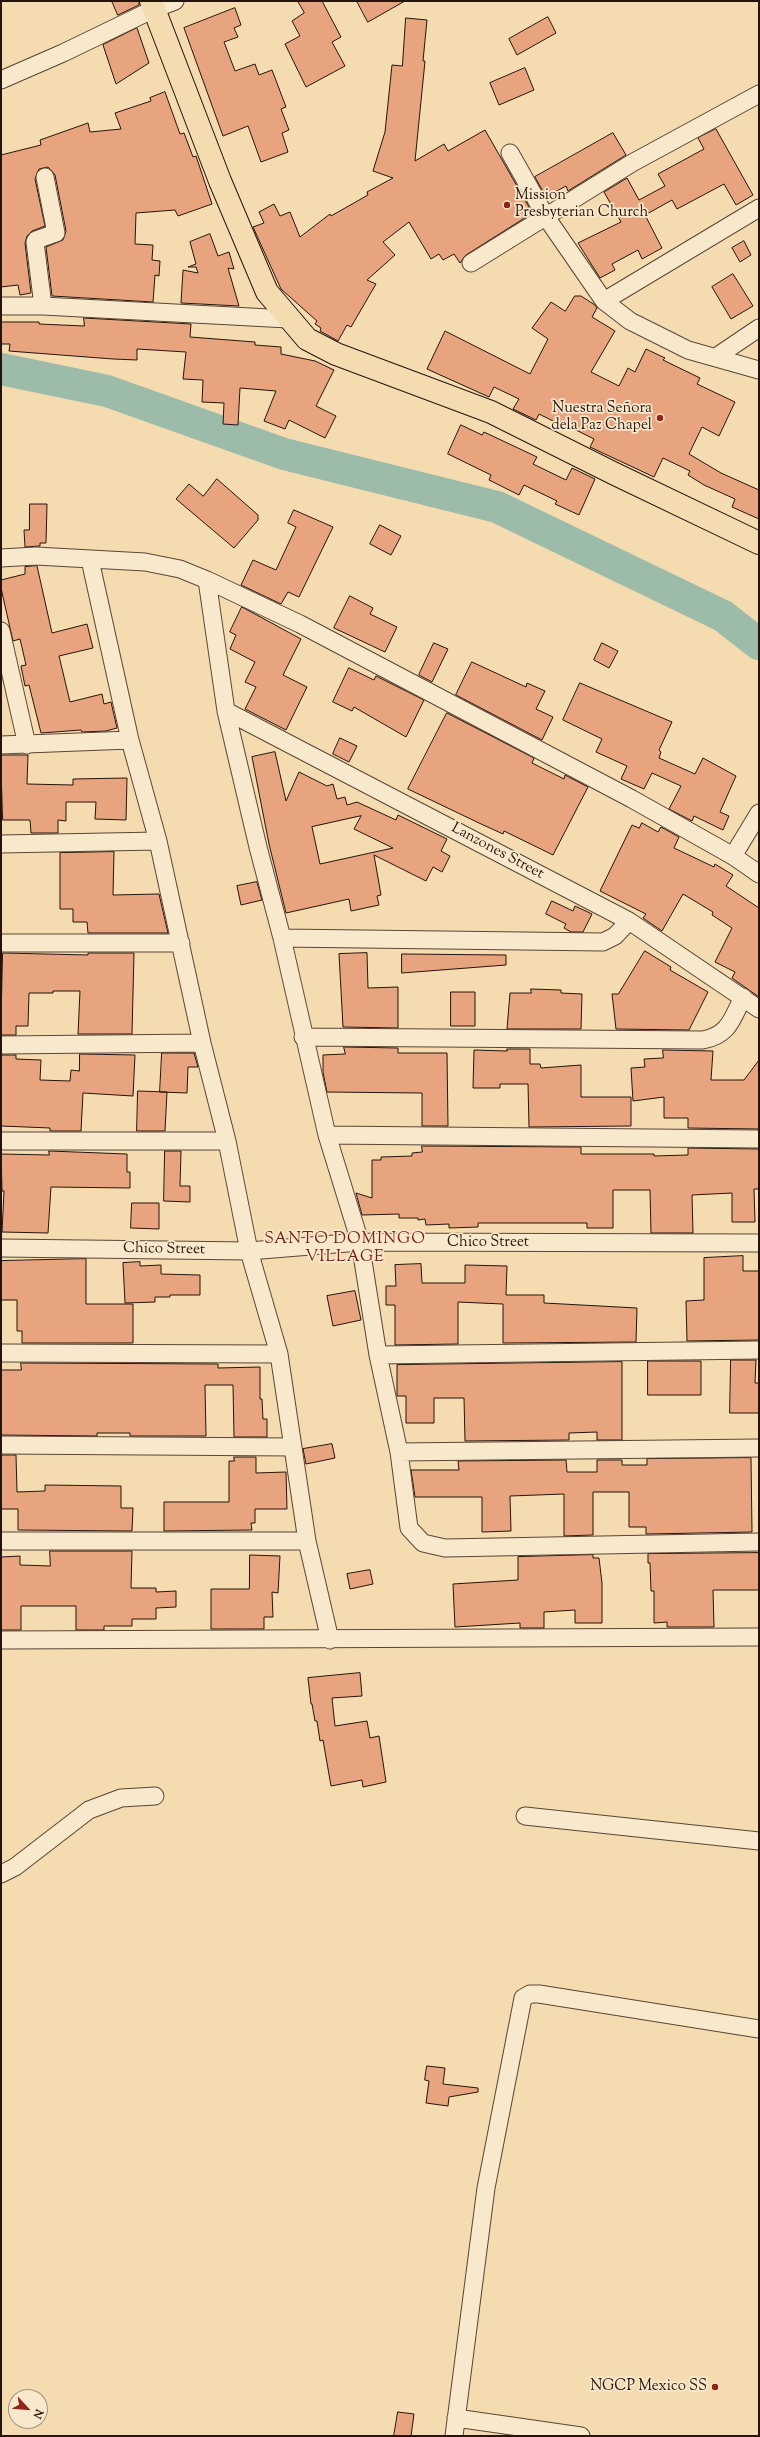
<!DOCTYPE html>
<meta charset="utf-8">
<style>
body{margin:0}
#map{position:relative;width:760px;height:2437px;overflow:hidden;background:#f4dbb0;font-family:"Sorts Mill Goudy",serif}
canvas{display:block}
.frame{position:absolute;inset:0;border:2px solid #25140d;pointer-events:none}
.north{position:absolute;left:8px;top:2389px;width:40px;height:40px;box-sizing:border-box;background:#f8e8cc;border:1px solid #a49380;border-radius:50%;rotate:116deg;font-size:11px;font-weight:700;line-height:16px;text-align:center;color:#25140d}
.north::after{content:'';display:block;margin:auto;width:14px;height:18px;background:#8f2418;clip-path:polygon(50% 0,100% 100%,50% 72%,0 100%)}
</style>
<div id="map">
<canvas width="760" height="2437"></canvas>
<div class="frame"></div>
<div class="north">N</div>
</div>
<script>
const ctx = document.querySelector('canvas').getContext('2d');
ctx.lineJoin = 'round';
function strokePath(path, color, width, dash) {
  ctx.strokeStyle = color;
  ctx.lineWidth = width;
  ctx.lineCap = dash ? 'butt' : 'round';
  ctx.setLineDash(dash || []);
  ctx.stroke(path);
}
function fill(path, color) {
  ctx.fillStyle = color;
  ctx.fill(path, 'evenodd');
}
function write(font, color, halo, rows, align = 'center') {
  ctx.font = font + ' "Sorts Mill Goudy",serif';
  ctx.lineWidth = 3.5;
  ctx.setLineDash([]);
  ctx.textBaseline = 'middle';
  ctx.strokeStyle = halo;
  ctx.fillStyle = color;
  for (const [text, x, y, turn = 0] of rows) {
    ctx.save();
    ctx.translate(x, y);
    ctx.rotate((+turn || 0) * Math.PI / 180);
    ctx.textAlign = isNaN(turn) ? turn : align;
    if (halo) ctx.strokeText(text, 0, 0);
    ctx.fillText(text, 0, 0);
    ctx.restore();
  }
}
const river = new Path2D(`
 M1,369l106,22 177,63 213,53 226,109 36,28`);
const building = new Path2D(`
 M112,1h27v4l-21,10z
 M298,1h24l19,36 -9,5 13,24 -39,21 -21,-43 15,-8 -8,-15 12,-8z
 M357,1h48l-37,21z
 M235,8l6,17 -7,3 4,9 -14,5 11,29 20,-7 4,11 13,-5 14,37 -5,2 8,21 -7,3 6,19 -27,10 -13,-36 -25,10 -39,-108z
 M548,17l8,16 -39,22 -8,-16z
 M406,18l21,2 -4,41h2l-10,100 29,-17 4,7 37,-21 44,77 -2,1 4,6 -65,41 -6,8 -6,-9 -11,6 -4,-6 -8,5 -22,-37 -26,20 12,13 -28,25 9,4 -25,43 -4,-2 -9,16 -18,-10 1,-3 -6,-4 2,-3 -36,-32 -28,-62 11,-4 -5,-11 15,-8 6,12 10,-4 10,25 30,-23 1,2 37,-21 -1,-3 26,-14 -20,-7 12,-39 7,-67 10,1z
 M137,28l12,35 -33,21 -13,-39z
 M525,68l9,22 -35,15 -9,-22z
 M165,92l15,42 4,-1 9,24 3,-1 16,48 -34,12 -3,-6 -39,3 -1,31 18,1 -1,15 8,1 -1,15 -4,-1 -2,27 -101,-6 -6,-49 17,-7 3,-9 -11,-56 -7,-8 -9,2 -4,10 10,47 -13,5 -5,5 -2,7 6,50 -11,2 -2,-10 -17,2v-132l40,-10 -1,-5 48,-17 2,9 31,-3 -6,-16 36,-12 -1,-3z
 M716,129l37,66 -17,10 -12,-21 -47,25 -5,-9 -27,15 17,33 -20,11 -4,-9 -26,14 3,6 -15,8 -22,-35 43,-21 -17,-30 23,-14 12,22 26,-14 -7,-12 46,-25 -6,-11z
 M613,133l13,22 -58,36 -2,-5 -20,11 -11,-20z
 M210,234l8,22 11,-4 5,17 -6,-1 11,38 -58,-3 2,-33 15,3 -2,-6h-8l8,-3 -6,-22z
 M744,241l7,14 -11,7 -8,-14z
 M733,274l20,32 -22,13 -19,-32z
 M575,296h6l14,9 2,3 -5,9 23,14 -24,41 28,14 9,-18 7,4 11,-23 19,9 -2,2 37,18 -3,6 38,18 -16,34 -17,-9 -13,27 32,19 38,17v29l-27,-12 3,-8 -31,-14 -16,-10 2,-4 -27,-13 -9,19 -64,-30 4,-8 -36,-18 -1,2 -18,-9 -3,6 -23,-11 6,-10 -25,-12 -5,10 -62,-28 18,-38 85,43 18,-35 -16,-11 19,-26 14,9z
 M84,318l107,6 -1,13 65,5v3l26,2v7l34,7 19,9 -18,36 20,10 -11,22 -36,-18 -4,9 -21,-8 12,-30 -36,-3 -2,37 -15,-1 1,-21 -22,-1 1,-22 -20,-1 3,-27 -49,-3v11l-24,-1 -104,-8 1,-7h-9v-22h38v2l45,2z
 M461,425l21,10 2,-3 53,25 -4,7 33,16 6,-12 23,11 -16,36 -24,-11 2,-3 -33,-16 -5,10 -30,-15 2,-5 -43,-21z
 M217,479l41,36v5l-24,28 -58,-49 13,-15 14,12z
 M30,504h17l-1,39h-6v3l-15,1 -1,-17h5z
 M294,510l39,17 -34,70 -11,-5 -7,12 -40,-19 12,-25 23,10 20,-43 -8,-4z
 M380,525l21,11 -10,19 -21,-11z
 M37,566l15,67 35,-9 6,24 -34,8 11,46 32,-8 2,10 7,-2 6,26 -11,3 -24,1 -1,-2 -40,3 -12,-48 -4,1 -4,-20 5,-1 -6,-26 -7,2 -12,-53v-8l24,-6v-7z
 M350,596l23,12 -3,6 27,13 -12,25 -51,-24z
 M242,607l59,32 -18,36 24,12 -21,43 -41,-21 11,-22 -11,-5 10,-20 -25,-13 6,-14 -6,-3z
 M434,643l14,6 -16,33 -13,-7z
 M602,643l16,8 -9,17 -15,-8z
 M472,662l54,25 1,-4 18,8 -9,18 17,8 -11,23 -86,-45z
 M349,668l25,12 2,-4 48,24 -18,37 -52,-30 -2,4 -19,-9z
 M580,683l92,39 -13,28 2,2 -2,6 36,16 8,-16 33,18 -16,36 9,4 -6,14 -29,-14 -2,5 -23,-12 12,-23 -29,-13 -8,16 -23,-10 6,-13 -31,-14 6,-13 -39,-19z
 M447,713l87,45 -2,5 32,16 1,-4 23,12 -35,68 -49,-24 -1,3 -24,-11 -71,-34z
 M340,738l17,8 -8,16 -16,-8z
 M275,752l11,49 13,-29 28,14 6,-2 4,15 8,-2 2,8 10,-3 39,18 2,-5 49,24 -6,12 9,5 -8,16 -9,-5 -7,14 -52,-26 7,40 -4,1 2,9 -28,6 -2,-12 -63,14 -17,-69 -17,-87zM361,816l-7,13 39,19 -73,16 -8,-37z
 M1,755h27l-1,29 46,1v-6l54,-1 -1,42 -31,-1 1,-17h-30v19l-8,-1v13h-27l-1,-13h-27z
 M642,823l16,9 3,-5 18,10 -5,11 40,19 1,-3 18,11 -7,11 33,22v89l-27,-19 3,-6 -20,-10 17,-34 -20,-13 1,-3 -30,-18 -21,37 -19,-13 3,-4 -46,-23 32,-66 7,3z
 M114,852l-1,43 46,-1 9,39h-80l-1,-11h-14v-13h-13v-56z
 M257,882l5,18 -21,5 -4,-19z
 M552,901l21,10 2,-5 17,8 -9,18h-12l-7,-4 2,-4 -20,-10z
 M645,951l26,16 -1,3 38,22 -19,38 -73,-1 -4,-35h6z
 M3,953l85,2v-2h46l-2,81h-54l2,-43h-27v2h-24l-1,33h-12v9h-15z
 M367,953l1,35 30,-1v41l-55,-1 -4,-73z
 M402,954l104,1v10l-104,8z
 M531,989l30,1v3l21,1 -1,35h-74l3,-36h21z
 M451,992h24v34h-24z
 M344,1047l54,1v5h49l1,73h-26v-33l-95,-1 -4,-20v-17l22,-1z
 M507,1049h23v15h10l1,4 40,-3v32h50v29l-102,1 -1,-43h-28v4h-27l1,-38 33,1z
 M663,1050l50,1 -2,29h33l15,-20v69l-71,-1v-10h-24v-21l-31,4 -2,-33 14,-1 -1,-8 19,-1z
 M162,1053h32l4,14h-10l-1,26 -27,-1z
 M80,1054l55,1 -2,41 -50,-3 -2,38h-31v-3l-49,-2v-71h15v4l25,1 -1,20 30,1 1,-11 8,1z
 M138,1091l29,1 -2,39h-28z
 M422,1146l159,1v7h73v2l34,-1v-7l71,1v40h-5l1,33h-23v-29l-40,2 1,38h-42l-1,-43h-37v38h-26v-5h-109v4l-29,1v-4l-23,1 -1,-6 -7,1v-2h-19v-4l-37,1 -6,-22 16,5v-38h9v-3l31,-1v-3l10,-1z
 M49,1151l78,3v18h3v16l-79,-1 -3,46 -46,-1 2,-41h-2l-1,-37 48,1z
 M165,1151h16l-1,35h10v16l-26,-1z
 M132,1203h27v26l-28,-1z
 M743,1256v15h16v69l-72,1 -1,-40 18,-1v-42z
 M86,1259v45h47v39h-111v-12h-5v-31h-16v-39z
 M140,1262v4l21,-1v9l39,1v20h-30v2h-15v5l-30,1 -2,-40z
 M421,1264l1,19h43v-18l42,1 -1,29h38v8l93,5 -1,34 -133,1v-39l-45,-2v42l-63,1v-40h-9v-19h10l-1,-21z
 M355,1291l6,29 -28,6 -6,-30z
 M731,1360h25l-1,23h4v30h-29z
 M648,1361h53v34h-53z
 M622,1362v78h-25v-8l-28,1v7l-104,1 -1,-43h-30v25h-28v-27h-9v-31z
 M21,1363l197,1v4l42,-1v32h2l1,20h4v18h-33l-1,-52h-28l1,51h-76v-3h-33v3l-96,-1v-65h20z
 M332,1444l3,14 -29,6 -3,-15z
 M1,1455h15l1,37 28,-1v-6l76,1v22h12l-1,23 -114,-1v-21h-17z
 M234,1457h22v16l30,-1 1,37h-32v14h-4l1,7 -88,1v-29h65v-41h5z
 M751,1458l1,74 -106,2v-7h-17v-35h-36v43l-29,1v-42l-54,2 1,35 -29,1v-35h-67l-4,-27h48l-1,-9 108,-1 1,12h30v-12h25v5h25v-6z
 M50,1551h82l-1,37h25v4l20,-1v16l-20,1v11h-24v7h-28v4h-28v-24h-55v24h-20v-73l19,-1v9l30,1z
 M759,1553v37h-46l1,37h-47v-5l-13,1v-32h-3l-1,-28h-2v-9z
 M250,1555l30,1 -2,37 -6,-1 1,25h-9v12h-53v-40h38z
 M593,1555v3h6l3,25v40h-27v-13l-31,2v16h-24v-5l-65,4 -2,-43 65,-4v-23z
 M370,1570l3,14 -23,5 -3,-15z
 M360,1673l2,23 -30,2 3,28 32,-5 3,17 9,-2 7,46 -23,5 -1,-7 -31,6 -8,-46 -3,1 -3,-20h-2l-3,-17h-1l-3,-26z
 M427,2066l18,2 -2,16 35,4v4l-29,5 -1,9 -22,-3 3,-22 -4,-1z
 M398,2412l16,2 -3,22h-17z`);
const minor = new Path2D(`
 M1,80l62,-27 91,-44 21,-8
 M510,153l36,64 58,84 26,20 58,29 71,20
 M471,263l161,-100 127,-69
 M604,301l155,-93
 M1,306h42l245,13
 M43,306l-8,-64 1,-2 20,-7 -11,-56
 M716,357l43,-29
 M1,558l35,-2 109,6 35,7 27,11 93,44 332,175 101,57 26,18
 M90,560l40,180 28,101 44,202 25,98 22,110 30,103 28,187 23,99
 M207,580l19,131 32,136 24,91 45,197 33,107 18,113 21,97 10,76 14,15 22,5 314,-6
 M1,631l26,114
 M226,711l403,210 130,88
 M1,745l129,-5
 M1,844l157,-3
 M733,856l26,-43
 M282,938l321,4 12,-6 14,-15
 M1,943h180
 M303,1037l400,3c26,-5 29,-21 40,-43
 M1,1045l201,-2
 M327,1135l432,4
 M1,1141h226
 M1,1248l248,3 111,-9 399,1
 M1,1353l278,1
 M378,1355l381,-5
 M1,1445l291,2
 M399,1452l360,-4
 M1,1541h306
 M1,1640l758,-3
 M525,1816l234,25
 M1,1874l14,-7 74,-57 32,-12 34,-2
 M456,2418l125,18
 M454,2436l32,-248 37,-190 7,-4h9l220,35`);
const major = new Path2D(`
 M151,1l69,180 47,111 40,47 29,15 155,58 124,62 144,69`);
const markers = [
 [507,205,4,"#8f2418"],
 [660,418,4,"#8f2418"],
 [715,2387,4,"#8f2418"]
];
const poiNames = [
 ["Mission",515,196,"left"],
 ["Presbyterian Church",515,213,"left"],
 ["Nuestra Señora",652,409],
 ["dela Paz Chapel",652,426],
 ["NGCP Mexico SS",707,2387]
];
const streetNames = [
 ["Lanzones Street",497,852,28],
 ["Chico Street",488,1243],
 ["Chico Street",164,1250,1]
];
const neighbourhoodNames = [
 ["SANTO DOMINGO",345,1240],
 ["VILLAGE",345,1258]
];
strokePath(river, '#9cbba9', 32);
fill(building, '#e8a47e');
strokePath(building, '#25140d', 1);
strokePath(minor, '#594636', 19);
strokePath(major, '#25140d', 24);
strokePath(minor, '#f8e8cc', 17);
strokePath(major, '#f4dbb0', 22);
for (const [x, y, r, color] of markers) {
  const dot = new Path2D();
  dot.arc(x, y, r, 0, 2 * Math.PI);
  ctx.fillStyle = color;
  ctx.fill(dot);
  strokePath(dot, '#f8e8cc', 1.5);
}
write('15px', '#25140d', '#f8e8cc', poiNames, 'right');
write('15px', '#25140d', '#f8e8cc', streetNames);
ctx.letterSpacing = '1px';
write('16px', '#7a1f14', '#f8e8cc', neighbourhoodNames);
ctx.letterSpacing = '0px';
</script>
